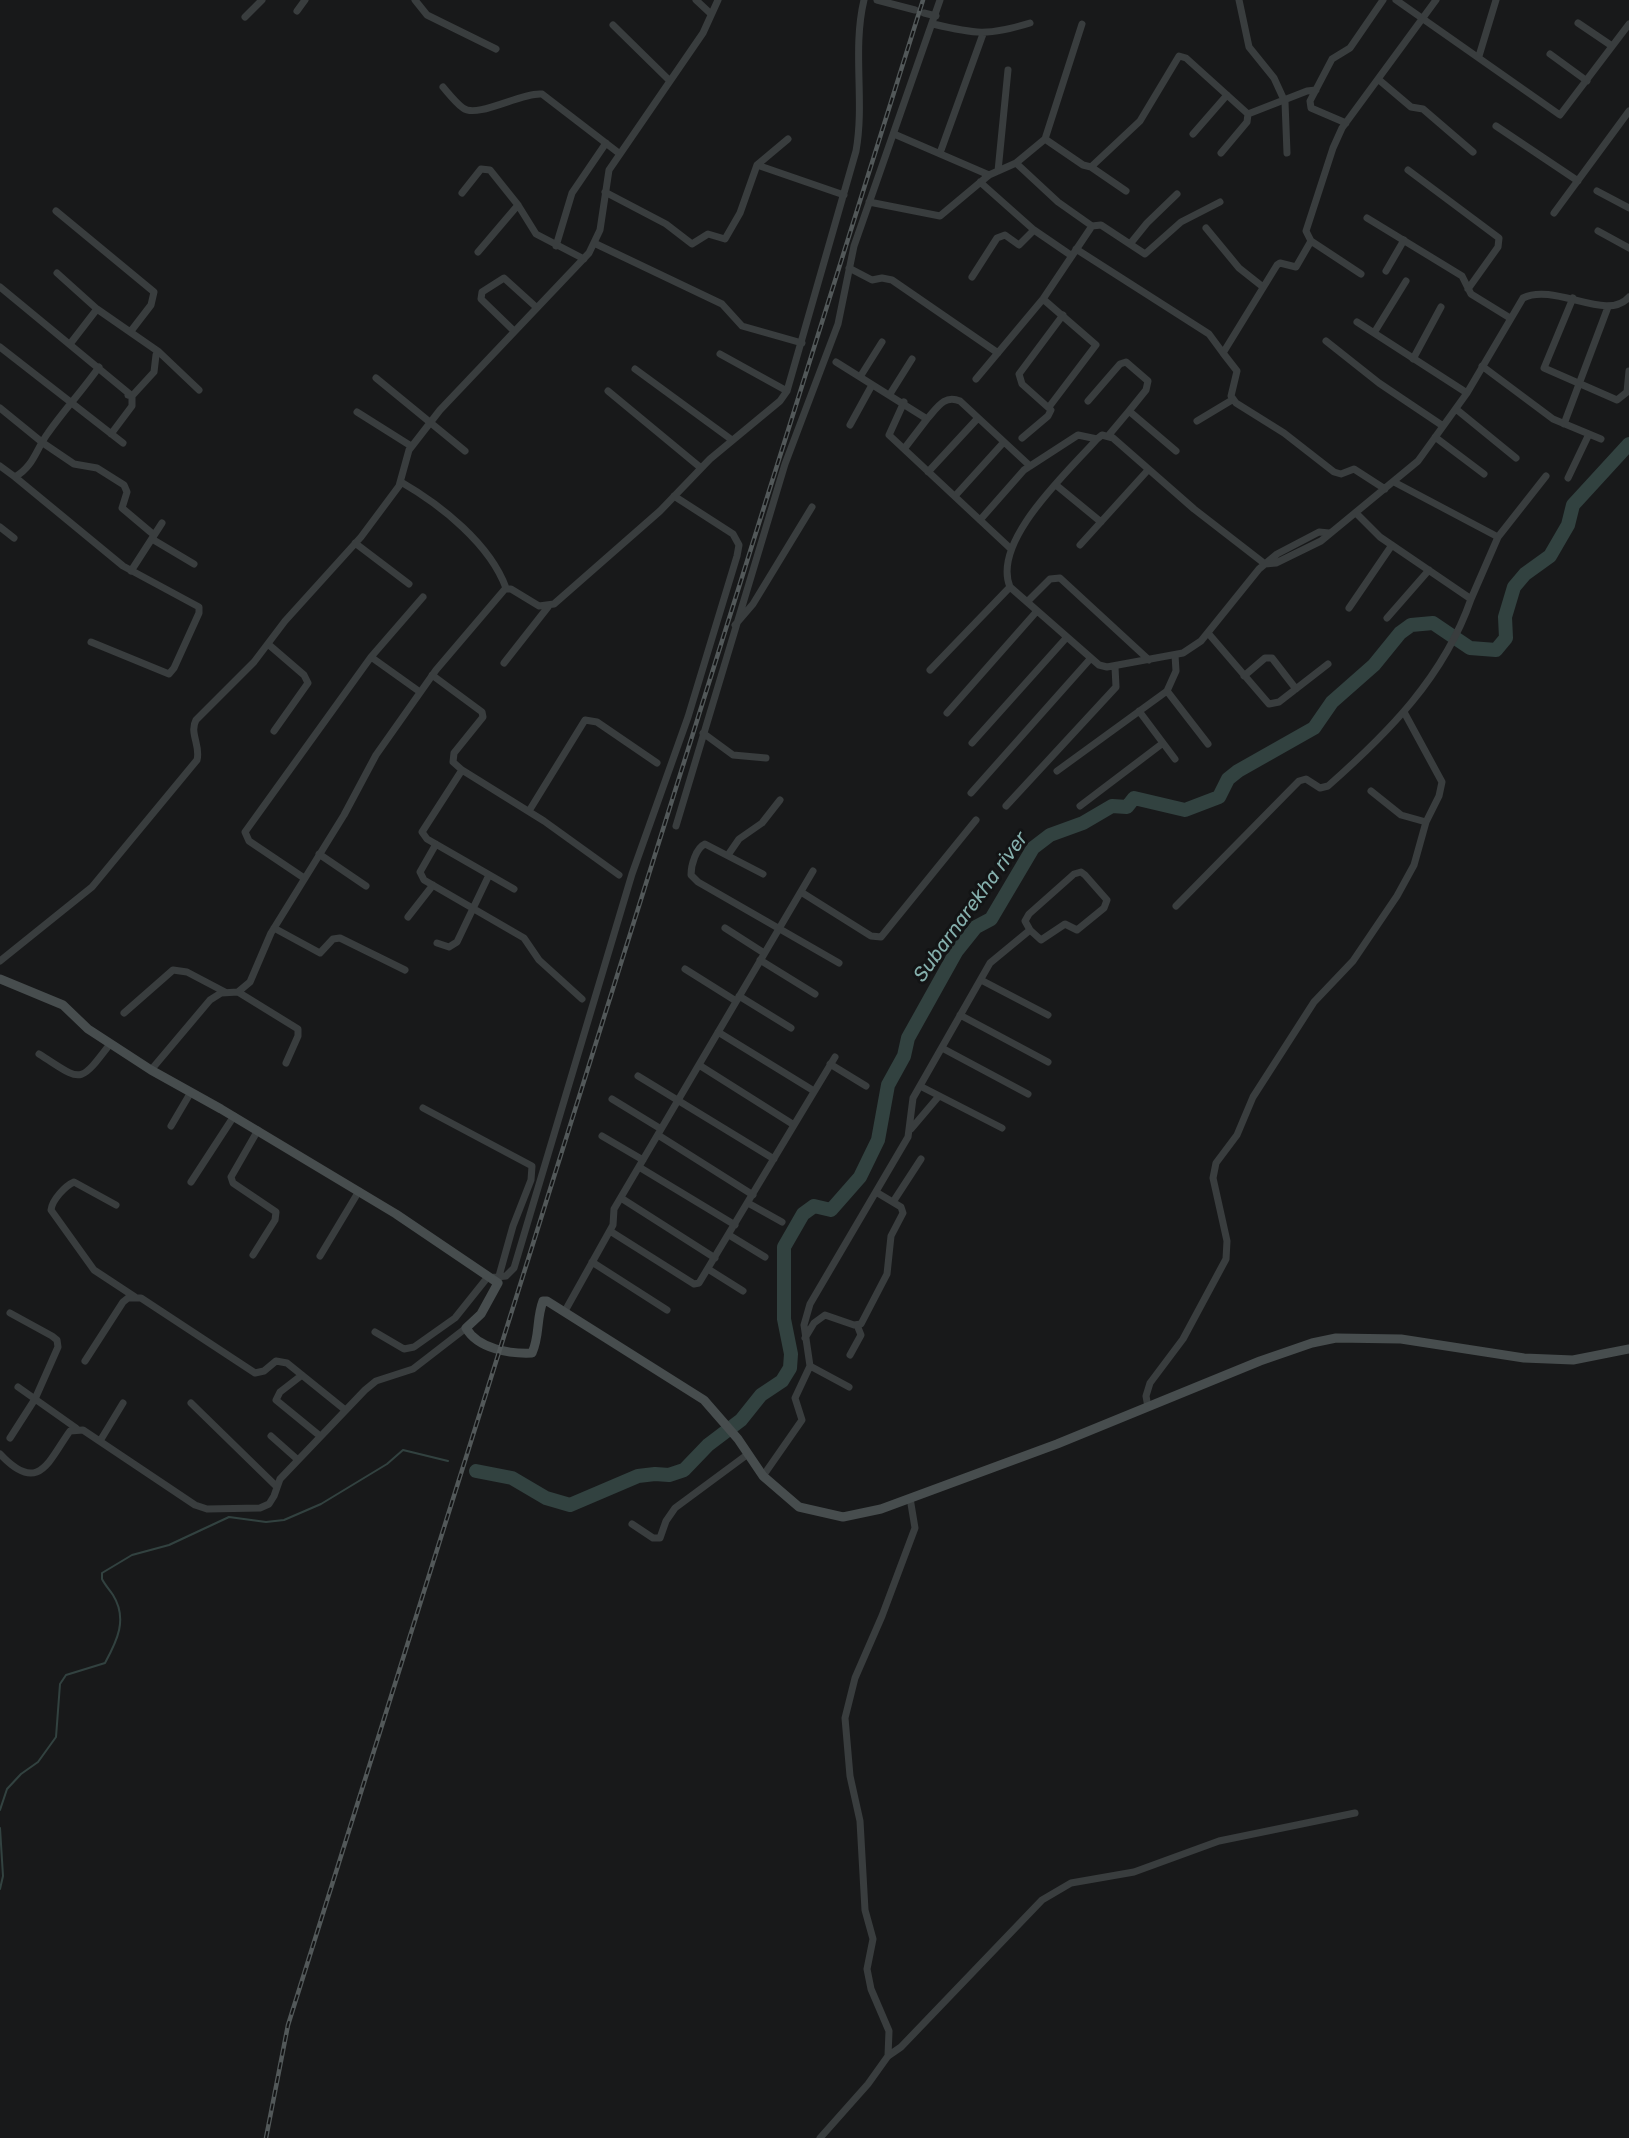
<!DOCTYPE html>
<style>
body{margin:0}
canvas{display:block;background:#18191a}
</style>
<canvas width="1629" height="2138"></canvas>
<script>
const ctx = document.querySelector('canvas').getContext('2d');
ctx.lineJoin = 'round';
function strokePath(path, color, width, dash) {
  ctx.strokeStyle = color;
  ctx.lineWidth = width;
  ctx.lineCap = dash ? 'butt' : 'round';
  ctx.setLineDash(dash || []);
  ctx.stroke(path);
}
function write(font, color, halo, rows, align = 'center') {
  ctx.font = font + ' Rubik,sans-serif';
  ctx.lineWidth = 6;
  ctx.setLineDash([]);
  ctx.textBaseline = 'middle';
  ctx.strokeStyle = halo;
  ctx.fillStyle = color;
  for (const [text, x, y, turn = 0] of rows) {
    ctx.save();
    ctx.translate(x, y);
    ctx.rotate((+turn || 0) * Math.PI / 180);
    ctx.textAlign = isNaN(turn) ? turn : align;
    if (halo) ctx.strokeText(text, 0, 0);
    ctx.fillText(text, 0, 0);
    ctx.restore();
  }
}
const stream = new Path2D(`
 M0,1810l7,-21 14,-15 17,-12 18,-25 4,-53 6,-9 39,-12c12,-22 23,-44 8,-68 -4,-6 -8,-10 -11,-16v-6l30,-18 37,-10 60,-28 37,5 18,-2 37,-16 66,-40 16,-14 45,11
 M0,1828l3,48 -3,13`);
const river = new Path2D(`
 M476,1471l36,7 34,20 24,7 68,-29 17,-2 14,1 15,-5 24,-25 33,-25 20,-25 21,-14 8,-13 1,-14 -7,-35v-72l19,-33 11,-8 17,4 29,-33 18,-37 10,-55 16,-29 4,-18 48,-86 20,-25 15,-8 42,-71 17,-13 33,-12 29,-17 15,1 7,-9 51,12 34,-13 9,-18 10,-8 76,-43 18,-26 42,-37 26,-32 11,-8 22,-2 37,25 26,2 10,-12 -1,-21 9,-30 11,-13 25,-18 18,-31 5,-20 56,-61`);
const street = new Path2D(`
 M415,0l12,15 69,34
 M696,0l15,14
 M877,0l38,10
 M1239,0l10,47 25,31 11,24 2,51
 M1396,0l164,115 69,-91
 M297,11l8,-11
 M924,13l12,3
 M245,17l17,-17
 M1578,23l34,23
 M933,24c42,10 55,12 97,-1
 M613,25l57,56
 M1550,54l37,27
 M1479,56l17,-56
 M1378,79l33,28 12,2 50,43
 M443,87c6,7 13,16 20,21 14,11 59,-16 79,-14l78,60
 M1346,123l-35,-15 -1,-7 22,-42 18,-11 33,-48
 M1496,126l82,55
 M894,134l95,41
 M1193,134l34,-39
 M1045,139l38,26 8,2 49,-46 39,-65 7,2 62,56 59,-23 9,-1
 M940,153l43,-119
 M1221,153l26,-31 1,-8
 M1016,163l42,39 34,24
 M757,165l87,30
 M1091,167l35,24
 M1408,170l91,68 -1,9 -30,42
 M998,171l10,-101
 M980,182l54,48 38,26
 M1597,191l32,17
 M605,192l61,32 26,20 16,-10 17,5 15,-26 17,-48 31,-26
 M462,193l19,-24 9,1 28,35 18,29 48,25
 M869,202l71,14 49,-41 27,-12 29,-24 37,-115
 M56,211l98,81 -3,13 -20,26
 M1554,213l75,-102
 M1367,218l95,58 9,18 39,24
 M1206,228l33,40 24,19
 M1598,231l31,17
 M594,243l128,61 20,22 60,17
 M1130,244l17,-21 30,-29
 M556,246l16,-53 34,-50
 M1076,249l133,85 14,19 54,-88 3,-2 16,4 15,-26
 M478,252l40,-47
 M849,268l23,12 10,-2 10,2 106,73
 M1386,271l18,-31
 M57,273l40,36
 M1361,274l-50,-33 -5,-10 27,-83 9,-20 94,-128
 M972,277l25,-39 8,-3 14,10 15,-15
 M0,287l132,109v10l-21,28
 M1573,298l-29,70 73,32 10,-8 2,-21
 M1043,299l53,46 -47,62
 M1357,322l110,71
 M514,331l-33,-32 1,-7 22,-14 32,29
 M1374,333l32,-52
 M1326,341l53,42 64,43
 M70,344l27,-35 62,43 40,38
 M0,347l123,96
 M1223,353l14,18 -6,25 5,7 48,30 50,39 7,2 13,-5 31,20
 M720,354l67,37
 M1413,359l28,-52
 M836,362l91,57c10,-11 17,-25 33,-18l70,65
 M1482,366l71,53 48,20
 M635,369l97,71
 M860,377l22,-35
 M376,378l89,73
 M976,379l67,-80 49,-73 9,-1 44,29 36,-32 39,-20
 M608,391l93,77
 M890,394l22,-35
 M128,395l4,1 22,-24 2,-17
 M1088,401l32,-37 6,-2 22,19 -2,9 -17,21
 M904,402l-15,33 122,114
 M0,408l43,35 31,21 23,4 27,17 3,7 -5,16 32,27
 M1456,409l60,49
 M357,412l54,34
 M1197,421l35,-21
 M1564,424l44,-117
 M850,425l22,-40
 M1108,436l21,-25 47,40
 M1435,437l49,37
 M1022,438l26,-22 3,-6 -29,-26 -3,-10 44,-59
 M1097,439l5,-4 11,3 81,71 71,55 11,-1 45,-22 97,-80 49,-68 56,-95c32,-16 84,25 106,-1
 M904,449l23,-30
 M0,466l15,11c19,-11 21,-28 33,-44 16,-23 35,-43 51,-66
 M928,472l50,-54
 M15,477l108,89 76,41v6l-25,55 -5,6 -78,-32
 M1568,478l21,-44
 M401,482c40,23 89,62 105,106
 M1394,482l104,55
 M1056,485l45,37
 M955,496l48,-53
 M980,520l44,-50 54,-35 19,4c-28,32 -106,102 -87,148l89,78 8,2 76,-14 18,-12 58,-72 18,-15 42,-22 10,1
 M0,527l14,11
 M152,539l42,25
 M355,543l54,41
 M1080,545l68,-75
 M131,571l31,-48
 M1471,599l27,-62 48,-61
 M1027,602l23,-23 10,-1 89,82
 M1349,608l43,-63
 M1387,618l42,-48
 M735,625l18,-21 59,-97
 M1208,633l61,71 10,-2 49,-38
 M268,644l36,31 4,8 -34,48
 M504,663l44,-56
 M930,670l80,-83
 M432,675l50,37 1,5 -29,36 -1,9 9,8 -40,62 5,7 87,50
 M1244,676l21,-18h7l24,31
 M1167,691l41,53
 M420,692l-49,-35 52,-60
 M1139,711l36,48
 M947,713l90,-102
 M703,733l30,22 33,3
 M972,743l95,-106
 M462,770l82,51 75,54
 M1057,771l110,-80 9,-20 -1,-16
 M1371,791l30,24 25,7
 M971,793l120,-135
 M1006,806l110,-119 -1,-20
 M1080,806l83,-63
 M529,811l56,-91 12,2 60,41
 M676,826l109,-362 53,-140 16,-78 86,-246
 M436,844l-16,28 4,8 100,58 15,22 43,39
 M319,854l47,32
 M728,855l11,-16 23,-16 18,-23
 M763,874l-58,-30c-9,4 -14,21 -14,31l7,7 141,81
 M304,878l-55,-37 -4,-9 126,-175
 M801,892l70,44 10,1 95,-117
 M1176,906l123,-125 7,-2 14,9 8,-2c60,-53 116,-109 143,-187l-91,-62 -24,-24
 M408,917l25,-32
 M274,928l46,25 13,-14 7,-1 65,32
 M725,928l39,25
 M437,943l12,4 8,-5 32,-67
 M760,960l55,34
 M0,961l92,-74 105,-127c4,-14 -8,-27 -1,-40l58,-58 31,-41 76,-84 38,-51 10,-36 31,-40 149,-157 11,-23 9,-60 94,-137 15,-33
 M685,969l51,32
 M981,980l67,35
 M238,992l60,37v7l-12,27
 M739,996l52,32
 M124,1013l49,-43 14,2 38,20
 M960,1015l88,47
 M718,1032l96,59
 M942,1048l86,46
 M39,1054c43,27 39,32 71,-10
 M830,1064l36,22
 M699,1065l95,60
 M151,1070l59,-70 11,-7 17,-1 12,-10 21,-49 73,-118 32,-60 60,-85 69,-81h6l28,17 15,-2 106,-93 50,-52 70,-58 7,-10 69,-240c9,-50 -4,-101 8,-151
 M638,1076l136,83
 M920,1086l82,42
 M612,1099l49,30
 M423,1108l109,58 -1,14 -18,46 -14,50
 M171,1126l20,-34
 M911,1129l28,-33
 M658,1135l95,60
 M602,1136l41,24
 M639,1167l96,58
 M191,1182l43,-66
 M621,1198l94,60
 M893,1202l28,-43
 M748,1203l34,19
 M116,1205l-42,-23c-9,4 -22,18 -23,28l43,60 41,27
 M610,1231l84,53 5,-1 136,-226
 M729,1235l36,22
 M253,1255l22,-35 1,-8 -43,-29 -2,-6 27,-47
 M320,1256l39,-65
 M592,1262l75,48
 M708,1269l35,22
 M565,1311l48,-86 1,-16 199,-338
 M375,1332l29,17 10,-2 41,-29 32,-40 19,-2 8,-8 118,-394 56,-157 49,-161 2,-11 -6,-11 -59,-38
 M805,1338l9,-15 11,-8 29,10 7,-1 26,-50 4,-38 12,-23 -2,-6 -25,-15
 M850,1355l11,-20 -4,-10
 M85,1361l38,-59 5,-4h13l114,75 9,-2 12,-10 11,2 57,46
 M810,1366l39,21
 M302,1375l-22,17 -4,8 44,36
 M18,1387l58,41
 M191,1403l85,83
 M1148,1407l-2,-11 4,-13 33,-44 43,-80 1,-18 -14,-63 3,-15 21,-28 16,-38 61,-95 39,-41 44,-65 17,-31 12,-43 13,-26 3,-14 -38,-70
 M271,1436l27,24
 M10,1438l25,-39 23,-52 -1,-7 -5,-4 -42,-23
 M100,1441l23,-38
 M0,1454c39,42 49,6 70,-23l13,-1 112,75 12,4 53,-1 9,-4 5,-8 6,-17 85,-89 11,-9 37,-12 53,-41
 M763,1476l39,-56 -7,-22 15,-32 -6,-41 6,-21 98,-167 5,-39 77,-135 40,-33 -5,-9 4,-7 45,-40 7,-2 4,3 22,25 -3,8 -27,22 -12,-6 -24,16 -11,-10
 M632,1524l21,14h7l6,-17 9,-13 73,-54
 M888,2056l1,-25 -18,-42 -4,-20 6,-30 -8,-29 -5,-89 -10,-45 -5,-58 10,-40 27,-62 33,-88 -5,-30
 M820,2138l48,-54 20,-28 13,-9 141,-147 29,-17 63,-11 85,-31 136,-28`);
const secondary = new Path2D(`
 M0,979l63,26 25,24 63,41 70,39 175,105 102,69 -17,31 -15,14c12,21 44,26 66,25 8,-17 4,-34 11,-52h4l157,99 34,39 25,37 36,31 44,10 38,-8 176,-65 203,-83 52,-18 24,-5 65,1 123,19 49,2 56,-11`);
const rail = new Path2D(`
 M266,2138l22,-113 635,-2025`);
const waterNames = [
 ["Subarnarekha river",971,907,-54]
];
strokePath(stream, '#324240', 2);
strokePath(river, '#324240', 14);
strokePath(street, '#393d3e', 7);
strokePath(secondary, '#474d4e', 9);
strokePath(rail, '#525859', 4.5);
strokePath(rail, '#131415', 2, [7]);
write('italic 20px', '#85b0ad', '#131415', waterNames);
</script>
